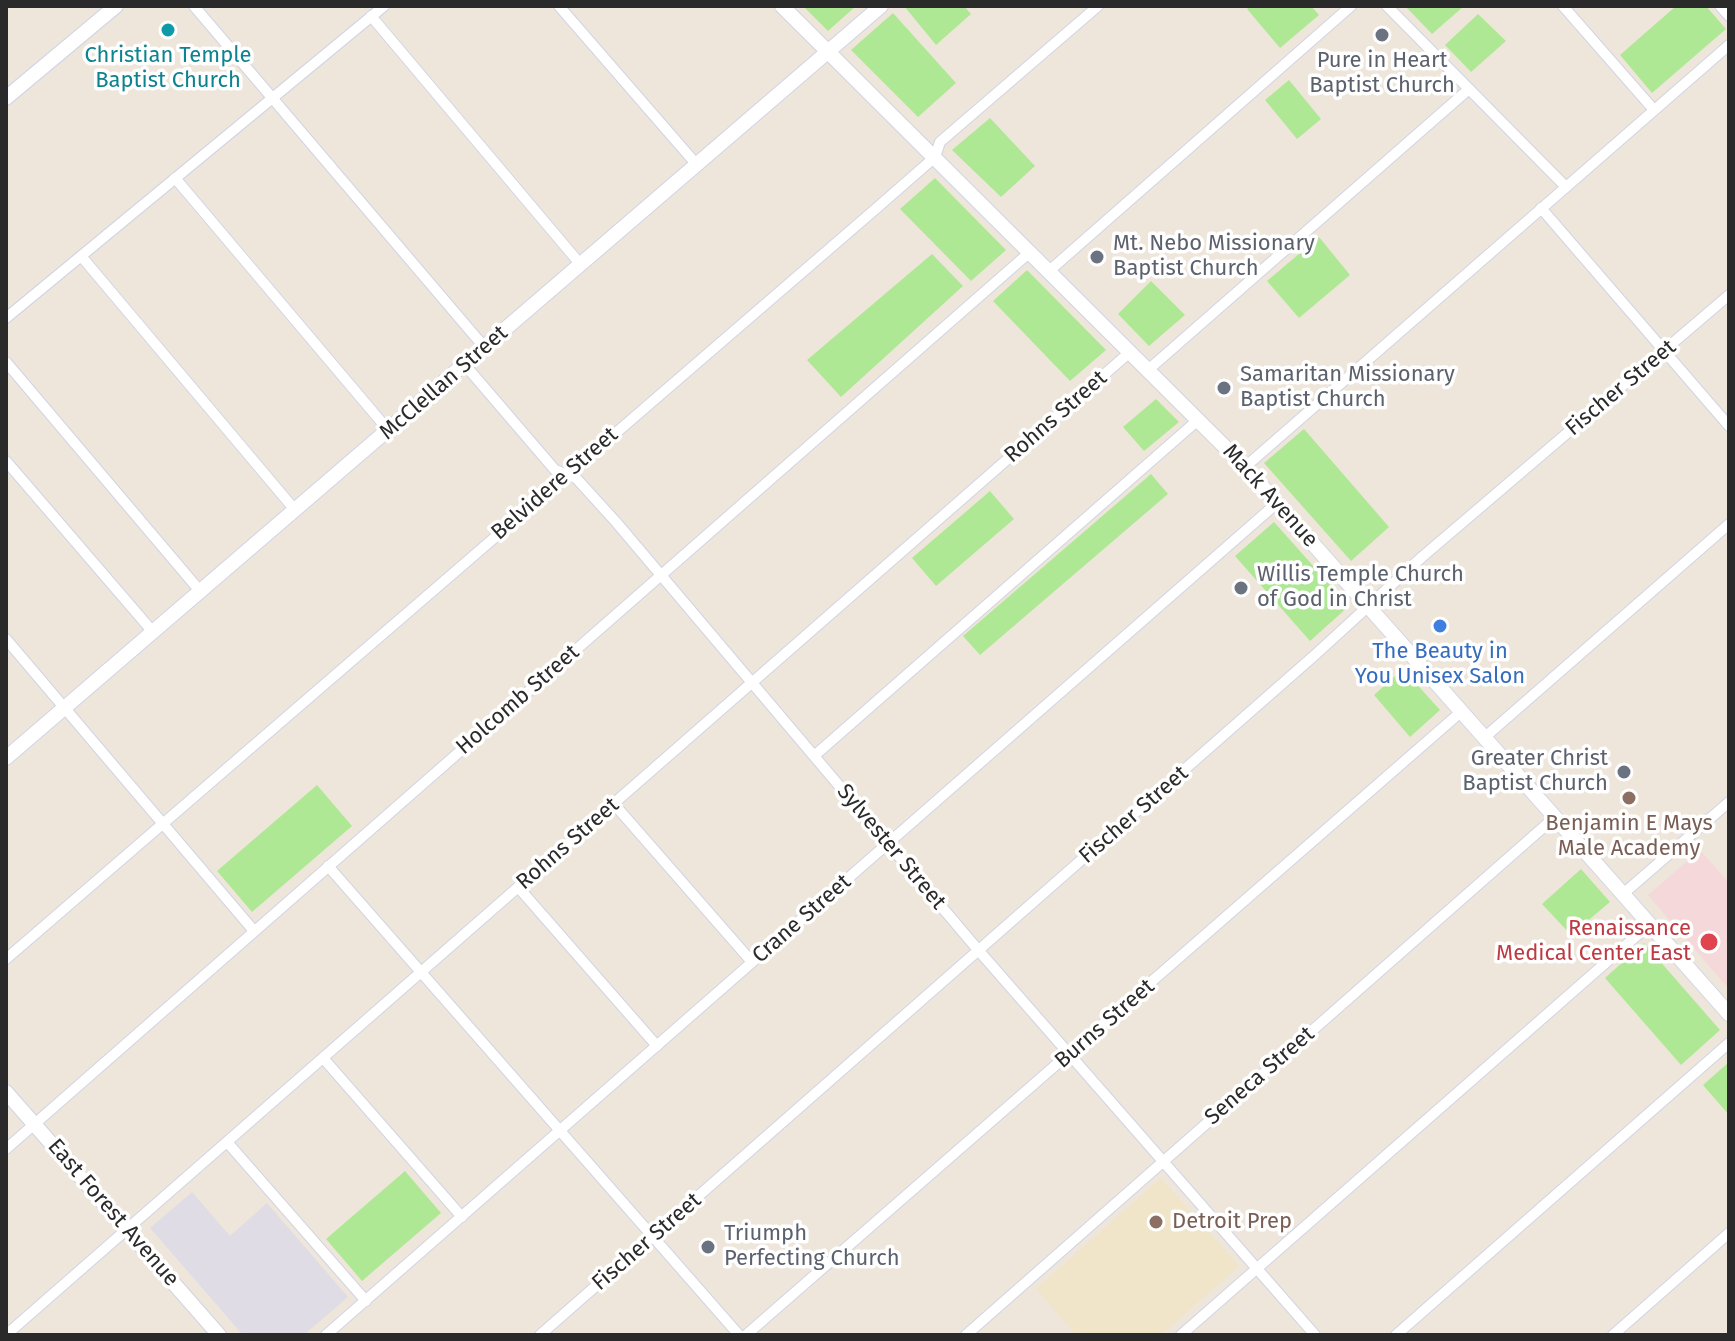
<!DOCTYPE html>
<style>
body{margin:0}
#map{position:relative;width:1735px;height:1341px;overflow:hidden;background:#eee6db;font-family:"Fira Sans",sans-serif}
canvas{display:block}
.frame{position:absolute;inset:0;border:8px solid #2a2a2a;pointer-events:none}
</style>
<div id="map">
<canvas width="1735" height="1341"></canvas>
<div class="frame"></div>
</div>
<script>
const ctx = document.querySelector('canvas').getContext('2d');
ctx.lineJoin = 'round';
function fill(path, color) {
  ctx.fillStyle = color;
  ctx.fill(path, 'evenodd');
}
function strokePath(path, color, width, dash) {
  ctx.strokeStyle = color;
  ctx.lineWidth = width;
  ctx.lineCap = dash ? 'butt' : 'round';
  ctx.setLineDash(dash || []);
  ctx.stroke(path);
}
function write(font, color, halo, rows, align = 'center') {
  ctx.font = font + ' "Fira Sans",sans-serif';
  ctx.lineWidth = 7;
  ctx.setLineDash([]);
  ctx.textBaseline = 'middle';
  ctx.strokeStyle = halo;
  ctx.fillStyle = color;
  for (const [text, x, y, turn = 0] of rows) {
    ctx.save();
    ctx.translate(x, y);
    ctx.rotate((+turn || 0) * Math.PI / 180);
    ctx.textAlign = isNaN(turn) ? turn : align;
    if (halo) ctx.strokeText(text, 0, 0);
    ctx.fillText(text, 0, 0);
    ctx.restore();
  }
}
const industrial = new Path2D(`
 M192,1192l38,44 37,-33 81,94 -44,38h-61l-93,-107z`);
const education = new Path2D(`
 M1161,1178l78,88 -78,69h-85l-40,-46z`);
const medical = new Path2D(`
 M1700,850l29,33v106l-81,-94z`);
const green = new Path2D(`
 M803,6h53l-28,25z
 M904,6h60l7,8 -35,31z
 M1251,6h60l8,9 -39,33 -33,-39z
 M1405,6h59l-32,28z
 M1676,6h30l20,23 -74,64 -32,-38z
 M893,13l63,70 -38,34 -67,-67z
 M1478,14l28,27 -35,31 -26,-27z
 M1289,80l32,39 -24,20 -32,-39z
 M990,118l45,48 -34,31 -49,-47z
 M935,178l71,72 -35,31 -71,-72z
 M1319,237l31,38 -51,43 -32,-37z
 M932,254l31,32 -122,111 -34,-37z
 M1027,270l79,80 -36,31 -77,-80z
 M1151,281l34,34 -36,31 -31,-32z
 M1156,399l23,23 -35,29 -21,-24z
 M1304,429l85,98 -38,34 -87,-98z
 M1151,474l17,20 -188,161 -17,-19z
 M990,491l24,28 -78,67 -24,-28z
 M1274,522l75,84 -39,35 -75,-85z
 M1403,669l37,41 -30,27 -36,-42z
 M317,785l35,41 -100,86 -35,-41z
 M1581,869l29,33 -39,33 -29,-31z
 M1644,943l76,87 -39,35 -76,-87z
 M1729,1062v53l-26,-30z
 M405,1171l36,42 -79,68 -36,-42z`);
const street = new Path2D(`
 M194,6l291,342
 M559,6l138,159
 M1387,6l179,181
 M1563,6l91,104
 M1720,6l9,10
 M371,16l210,249
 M175,178l214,253
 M1541,208l188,218
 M81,256l214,254
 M1049,271l302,-265
 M6,318l378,-312
 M6,362l194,229
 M465,365l90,105 21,8 40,44 363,429 336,384
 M1148,370l321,-281
 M6,461l147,171
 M1245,467l484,-422
 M6,639l248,292
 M1485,737l244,-213
 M814,756l384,-336
 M614,804l138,158
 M328,866l411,469
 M518,887l139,159
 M1623,894l106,-92
 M6,959l873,-753 56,-49 5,-15 158,-136
 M323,1058l139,159
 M227,1142l139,159
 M6,1149l1024,-897
 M6,1335l1124,-983
 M326,1335l951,-832
 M540,1335l776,-681 106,-97 307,-262
 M746,1335l716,-624
 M966,1335l589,-518
 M1181,1335l469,-411
 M1396,1335l333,-292
 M1613,1335l116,-102`);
const secondary = new Path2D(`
 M782,6l463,461 484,547
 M6,98l110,-92
 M6,758l875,-752
 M6,1092l213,243`);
const markers = [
 [168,30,8,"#0f9aa8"],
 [1382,35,8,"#6b7280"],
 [1097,257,8,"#6b7280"],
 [1224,388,8,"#6b7280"],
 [1241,588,8,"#6b7280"],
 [1440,626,8,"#3f7fe0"],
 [1624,772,8,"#6b7280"],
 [1629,798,8,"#8d6e63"],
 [1709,942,10,"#e0444e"],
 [1156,1222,8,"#8d6e63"],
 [708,1247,8,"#6b7280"]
];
const cultureNames = [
 ["Christian Temple",168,56],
 ["Baptist Church",168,81]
];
const worshipNames = [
 ["Pure in Heart",1382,61,"center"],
 ["Baptist Church",1382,86,"center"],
 ["Mt. Nebo Missionary",1113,244],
 ["Baptist Church",1113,269],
 ["Samaritan Missionary",1240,375],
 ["Baptist Church",1240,400],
 ["Willis Temple Church",1257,575],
 ["of God in Christ",1257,600],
 ["Greater Christ",1608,759,"right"],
 ["Baptist Church",1608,784,"right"],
 ["Triumph",724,1234],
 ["Perfecting Church",724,1259]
];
const streetNames = [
 ["McClellan Street",444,383,-41],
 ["Fischer Street",1621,388,-40],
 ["Rohns Street",1056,417,-41],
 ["Belvidere Street",555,484,-41],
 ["Mack Avenue",1270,496,48],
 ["Holcomb Street",518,700,-41],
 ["Fischer Street",1134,815,-41],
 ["Rohns Street",568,844,-41],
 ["Sylvester Street",891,847,50],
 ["Crane Street",802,919,-41],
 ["Burns Street",1105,1024,-41],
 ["Seneca Street",1260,1076,-41],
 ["East Forest Avenue",113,1213,49],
 ["Fischer Street",647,1242,-41]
];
const shopNames = [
 ["The Beauty in",1440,652],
 ["You Unisex Salon",1440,677]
];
const educationNames = [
 ["Benjamin E Mays",1629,824],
 ["Male Academy",1629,849],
 ["Detroit Prep",1172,1222,"left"]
];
const healthNames = [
 ["Renaissance",1691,929],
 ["Medical Center East",1691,954]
];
fill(industrial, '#dfdce5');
fill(education, '#f0e4c9');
fill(medical, '#f5d8d9');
fill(green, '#afe894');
strokePath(street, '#d0d4e4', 12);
strokePath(secondary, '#d0d4e4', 16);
strokePath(street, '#fff', 10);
strokePath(secondary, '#fff', 14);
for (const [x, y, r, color] of markers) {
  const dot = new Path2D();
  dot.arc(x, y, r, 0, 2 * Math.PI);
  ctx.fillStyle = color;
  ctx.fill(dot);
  strokePath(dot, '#fff', 3);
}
write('22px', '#0d838f', '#fff', cultureNames);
write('22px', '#5b616d', '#fff', worshipNames, 'left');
write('22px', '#2a2a2a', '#fff', streetNames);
write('22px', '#366cbe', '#fff', shopNames);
write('22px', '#785e54', '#fff', educationNames);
write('22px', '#be3a42', '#fff', healthNames, 'right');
</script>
